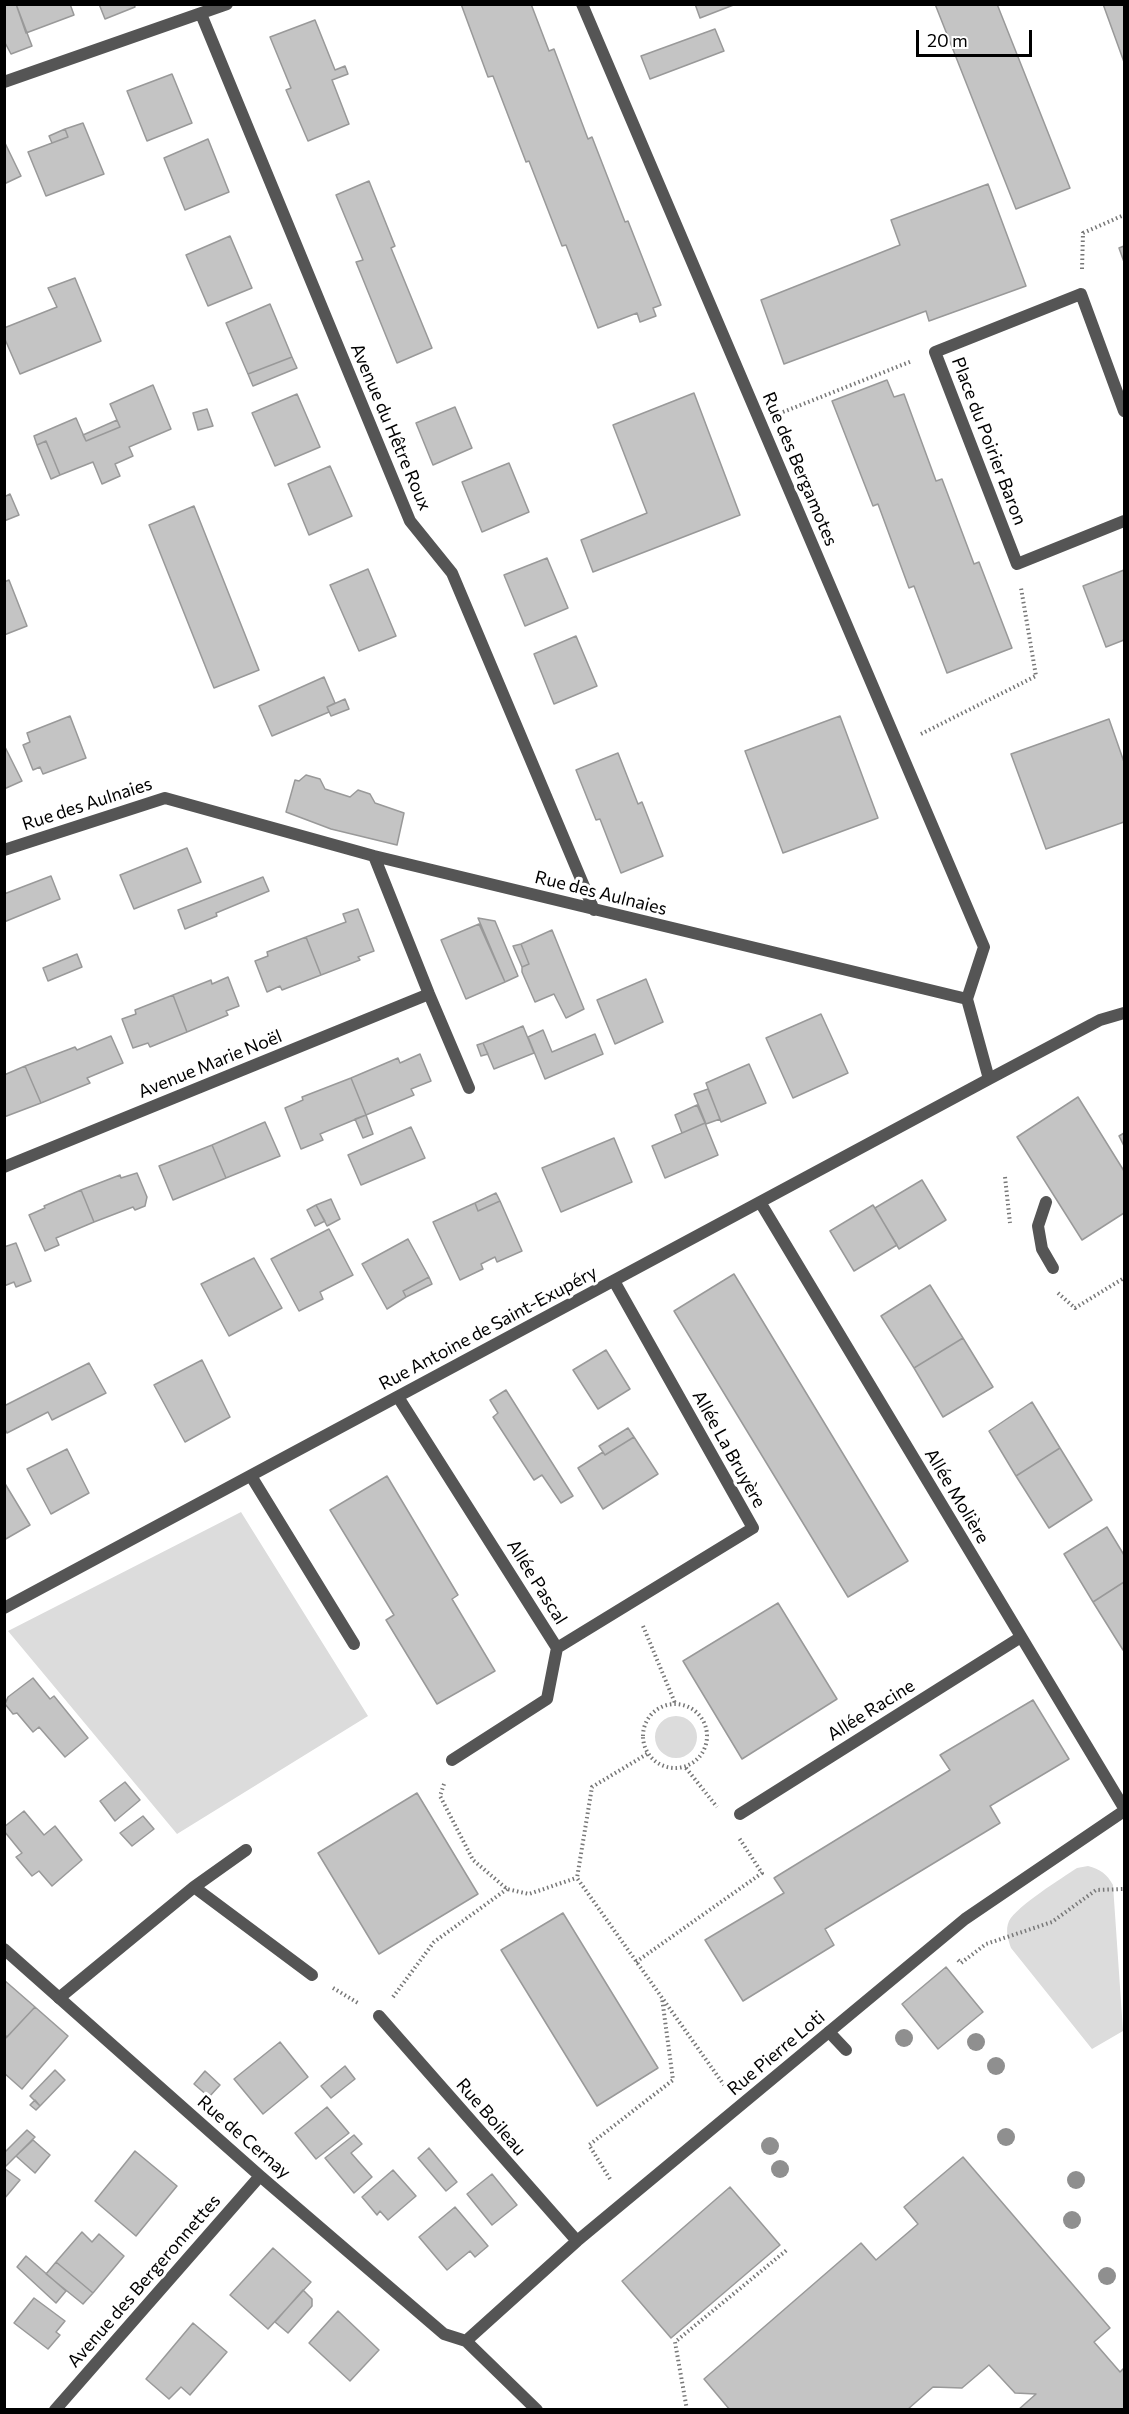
<!DOCTYPE html>
<meta charset="utf-8">
<style>
body{margin:0}
#map{position:relative;width:1129px;height:2414px;overflow:hidden;background:#fff;font-family:Commissioner,sans-serif}
canvas{display:block}
.frame{position:absolute;inset:0;border:6px solid #000;pointer-events:none}
.scale{position:absolute;left:916px;top:30px;width:116px;height:27px;box-sizing:border-box;border:3px solid #000;border-top:0;padding-left:8px;font-size:18px;line-height:21px;white-space:nowrap;color:#000;-webkit-text-stroke:4px #fff;paint-order:stroke}
</style>
<div id="map">
<canvas width="1129" height="2414"></canvas>
<div class="frame"></div>
<div class="scale">20 m</div>
</div>
<script>
const ctx = document.querySelector('canvas').getContext('2d');
ctx.lineJoin = 'round';
function fill(path, color) {
  ctx.fillStyle = color;
  ctx.fill(path, 'evenodd');
}
function strokePath(path, color, width, dash) {
  ctx.strokeStyle = color;
  ctx.lineWidth = width;
  ctx.lineCap = dash ? 'butt' : 'round';
  ctx.setLineDash(dash || []);
  ctx.stroke(path);
}
function write(font, color, halo, rows, align = 'center') {
  ctx.font = font + ' Commissioner,sans-serif';
  ctx.lineWidth = 6;
  ctx.setLineDash([]);
  ctx.textBaseline = 'middle';
  ctx.strokeStyle = halo;
  ctx.fillStyle = color;
  for (const [text, x, y, turn = 0] of rows) {
    ctx.save();
    ctx.translate(x, y);
    ctx.rotate((+turn || 0) * Math.PI / 180);
    ctx.textAlign = isNaN(turn) ? turn : align;
    if (halo) ctx.strokeText(text, 0, 0);
    ctx.fillText(text, 0, 0);
    ctx.restore();
  }
}
const green = new Path2D(`
 M241,1512l127,204 -191,118 -169,-203z
 M655 1737a21 21 0 1 1 42 0a21 21 0 1 1-42 0Z
 M1088,1866c12,3 19,8 25,19l10,146 -31,18 -81,-101c-3,-9 -6,-18 -2,-27 8,-15 53,-43 68,-53z`);
const building = new Path2D(`
 M4,4h12l16,42 -21,8 -7,-13z
 M16,4h54l4,11 -48,18z
 M99,4h35l1,3 -30,12z
 M461,4h70l18,47 5,-2 34,90 4,-2 33,85 3,-1 33,84 -8,3 3,8 -16,6 -3,-9 -39,15 -32,-83 -4,1 -33,-85 -3,1 -33,-86 -5,1z
 M695,4h41l-36,14z
 M935,4h62l73,184 -54,21z
 M1103,4h21v58z
 M315,20l20,50 10,-4 3,8 -16,6 17,44 -41,17 -22,-51 5,-2 -21,-51z
 M715,29l9,22 -74,28 -9,-23z
 M172,74l20,49 -45,18 -20,-50z
 M83,123l21,51 -58,22 -18,-44 40,-15 -3,-8z
 M65,129l3,8 -16,6 -3,-7z
 M208,139l21,53 -44,18 -21,-52z
 M4,141l17,35 -17,8z
 M369,181l26,65 -4,2 41,100 -35,15 -41,-101 7,-2 -27,-65z
 M988,184l38,102 -97,35 -3,-10 -142,53 -23,-64 139,-55 -9,-25z
 M230,236l22,52 -44,18 -22,-51z
 M1124,246v16l-5,-14z
 M75,278l26,63 -81,33 -16,-37v-9l53,-21 -9,-19z
 M270,304l22,53 -44,17 -22,-51z
 M292,357l5,11 -44,18 -5,-12z
 M887,380l7,17 10,-3 32,87 6,-2 32,85 5,-2 33,86 -65,25 -33,-87 -5,2 -31,-84 -5,2 -41,-105z
 M153,385l18,44 -42,18 4,9 -18,8 5,12 -18,8 -9,-22 -33,13 -14,-34 -9,4 -3,-9 42,-18 10,23 34,-14 -10,-23z
 M694,393l46,122 -147,57 -12,-32 66,-27 -34,-88z
 M297,394l23,53 -45,19 -23,-53z
 M455,407l17,41 -39,17 -17,-42z
 M207,409l6,17 -15,4 -5,-17z
 M117,420l3,7 -34,14 -3,-6z
 M46,441l14,34 -9,4 -14,-34z
 M509,463l20,49 -47,20 -20,-50z
 M330,466l22,50 -43,19 -21,-51z
 M10,494l9,21 -15,6v-24z
 M194,506l65,164 -45,18 -65,-163z
 M547,558l21,50 -43,18 -21,-51z
 M368,569l28,67 -37,15 -29,-66z
 M1124,570v70l-18,7 -23,-61z
 M9,580l18,46 -23,9v-53z
 M576,636l21,50 -43,18 -20,-50z
 M324,677l11,26 -8,4 2,5 -57,24 -13,-30z
 M345,699l4,10 -18,7 -4,-9z
 M70,716l16,42 -43,16 -3,-7 -7,3 -10,-25 7,-3 -3,-9z
 M840,716l38,102 -95,35 -38,-102z
 M1109,719l15,43v60l-78,27 -35,-95z
 M4,745l18,36 -18,8z
 M618,753l20,51 4,-2 21,54 -42,17 -21,-54 -4,1 -20,-50z
 M306,775l14,4 5,10 25,8 8,-7 12,4 5,9 29,10 -7,32 -66,-16 -45,-17 9,-32 4,1z
 M187,848l14,34 -67,27 -14,-34z
 M51,876l9,23 -56,23v-28z
 M263,877l6,14 -53,22 1,3 -32,13 -7,-19z
 M358,909l16,42 -16,6 2,3 -39,15 -15,-38 40,-15 -3,-8z
 M478,918l17,3 23,55 -13,6z
 M479,924l26,58 -39,17 -25,-59z
 M552,930l32,79 -18,9 -12,-24 -19,8 -13,-30v-5l7,-3 -8,-20z
 M306,937l15,38 -39,15 -2,-4 -13,6 -12,-31 13,-5 -1,-4z
 M521,944l8,20 -7,3 -9,-21z
 M77,954l5,13 -34,14 -5,-13z
 M228,977l11,29 -13,5 2,4 -41,17 -14,-37 38,-15 1,4z
 M646,979l17,43 -48,22 -18,-44z
 M173,995l14,37 -37,15 -2,-4 -15,5 -11,-29 14,-5 -1,-4z
 M821,1014l27,59 -55,25 -27,-60z
 M523,1026l11,27 -40,16 -11,-26z
 M543,1030l9,22 43,-18 8,20 -58,25 -17,-42z
 M111,1036l12,27 -36,15 3,5 -49,20 -16,-37 50,-19 2,3z
 M483,1043l5,11 -7,2 -4,-11z
 M420,1054l11,27 -20,8 3,6 -48,20 -15,-37 47,-20 2,5z
 M749,1064l17,39 -45,19 -15,-39z
 M25,1066l16,37 -37,14v-42z
 M351,1078l15,37 -46,19 3,6 -22,9 -16,-41 18,-8 -1,-3z
 M708,1089l12,30 -14,5 -12,-30z
 M1078,1097l46,74v42l-42,27 -65,-103z
 M697,1105l8,18 -23,10 -7,-18z
 M366,1115l7,19 -10,4 -8,-19z
 M265,1122l15,34 -54,22 -14,-33z
 M705,1123l13,32 -53,23 -13,-32z
 M411,1127l14,31 -64,27 -13,-30z
 M1124,1133v13l-5,-10z
 M614,1138l18,44 -71,30 -19,-44z
 M212,1145l14,33 -53,22 -14,-34z
 M137,1173l10,24 -2,9 -10,4 -2,-3 -39,15 -13,-32 39,-15 1,3z
 M922,1180l24,40 -47,29 -24,-41z
 M81,1190l13,32 -38,16 3,7 -14,6 -16,-36 16,-7 -1,-2z
 M496,1193l4,8 -22,10 -3,-8z
 M331,1199l9,20 -13,7 -11,-21z
 M500,1201l22,50 -25,11 -2,-5 -14,7 2,5 -23,11 -27,-58 42,-19 3,8z
 M316,1205l9,16 -10,5 -8,-16z
 M873,1205l24,40 -43,26 -24,-40z
 M329,1229l24,46 -33,17 3,7 -24,12 -28,-52z
 M408,1239l21,38 -26,14 3,6 -19,12 -25,-45z
 M16,1243l15,38 -15,6 -2,-5 -10,4v-39z
 M254,1258l28,50 -53,28 -28,-52z
 M734,1274l174,287 -60,36 -174,-286z
 M429,1277l3,7 -26,13 -3,-6z
 M930,1285l33,53 -49,30 -33,-52z
 M963,1338l30,49 -50,30 -29,-49z
 M606,1350l24,39 -32,20 -25,-39z
 M202,1360l28,57 -45,25 -31,-57z
 M89,1363l17,30 -54,27 -4,-8 -41,21 -3,-5v-22z
 M506,1390l67,106 -12,7 -19,-28 -8,5 -41,-63 5,-4 -8,-13z
 M1032,1402l28,46 -44,28 -27,-45z
 M628,1428l6,9 -29,18 -6,-9z
 M634,1437l24,37 -55,35 -25,-41 25,-16 2,3z
 M1060,1448l32,52 -43,28 -33,-52z
 M67,1449l22,44 -38,21 -24,-45z
 M387,1476l71,119 -6,4 43,72 -58,33 -51,-84 8,-5 -64,-105z
 M4,1482l26,43 -26,15z
 M1107,1527l17,28v27l-31,20 -29,-48z
 M1124,1582v67l-1,1 -30,-48z
 M778,1603l59,96 -95,60 -59,-98z
 M33,1678l17,21 4,-3 34,42 -23,19 -26,-30 -6,5 -16,-19 -4,1 -8,-10 3,-7z
 M1033,1700l36,59 -79,47 10,17 -175,106 9,16 -91,56 -38,-61 79,-47 -10,-15 176,-108 -10,-15z
 M125,1782l15,18 -25,21 -15,-20z
 M417,1793l61,101 -99,60 -61,-101z
 M24,1811l20,24 11,-9 27,34 -30,26 -13,-15 -7,5 -16,-19 6,-4 -18,-22v-4z
 M143,1816l11,13 -22,17 -12,-13z
 M563,1913l95,155 -61,38 -96,-156z
 M946,1967l37,45 -45,37 -36,-45z
 M4,1980l31,27 -28,30 -3,-3z
 M35,2007l33,29 -46,53 -18,-16v-33z
 M280,2042l28,35 -45,37 -29,-35z
 M345,2066l10,13 -24,19 -10,-12z
 M55,2070l10,10 -25,26 -10,-10z
 M205,2071l15,14 -11,12 -15,-13z
 M35,2100l5,6 -4,4 -6,-5z
 M327,2107l22,26 -33,26 -21,-26z
 M27,2130l8,7 -31,31v-15z
 M354,2135l8,9 -11,9 21,24 -18,16 -29,-35z
 M33,2140l17,15 -15,18 -19,-17z
 M429,2148l28,34 -11,9 -28,-33z
 M135,2151l42,35 -41,50 -41,-35z
 M963,2157l147,171 -16,14 26,30 4,-4v42h-106l18,-16 -21,-1 -26,-28 -27,23 -29,-1 -26,23h-177l-26,-31 157,-136 15,17 42,-36 -14,-17z
 M4,2168l16,12 -16,19z
 M393,2170l23,26 -28,24 -8,-9 -3,4 -15,-18z
 M492,2174l25,31 -25,20 -25,-31z
 M730,2187l50,58 -109,93 -49,-57z
 M455,2207l33,39 -13,11 -5,-6 -23,19 -28,-33z
 M82,2232l10,10 7,-8 25,22 -31,37 -37,-31z
 M273,2248l38,34 -43,47 -38,-34z
 M26,2256l40,35 -10,12 -39,-36z
 M56,2262l37,31 -10,11 -37,-30z
 M303,2290l9,9v7l-24,27 -13,-11z
 M34,2298l31,23 -9,11 4,3 -12,14 -34,-26z
 M338,2311l41,39 -29,31 -41,-38z
 M193,2323l34,29 -37,43 -9,-8 -12,12 -23,-20z`);
const path = new Path2D(`
 M1082,269l1,-36 41,-18
 M783,412l129,-51
 M921,734l115,-58 -15,-88
 M1005,1177l5,46
 M1058,1293l17,15 49,-30
 M643,1626l32,77
 M643 1736a32 32 0 1 1 64 0a32 32 0 1 1-64 0Z
 M647,1754l-55,33 -15,91 147,207
 M686,1768l31,39
 M444,1784l-4,12 33,64 34,29 22,5 47,-16
 M958,1960l3,3 25,-19 66,-22 44,-32 28,-1
 M636,1962l126,-89 -23,-35
 M333,1988l25,15
 M393,1997l41,-55 73,-53
 M610,2179l-21,-34 84,-65 -11,-82
 M687,2410l-12,-68 113,-93`);
const lane = new Path2D(`
 M1046,1202l-8,24 4,23 11,19
 M251,1476l103,168
 M194,1887l118,88
 M59,1998l135,-111 52,-37
 M829,2032l17,18`);
const street = new Path2D(`
 M582,4l402,943 -17,52
 M201,14l209,507 42,52 142,337
 M4,82l223,-78
 M1124,411l-43,-117 -146,58 82,212 107,-43
 M4,850l161,-52 209,58 593,143
 M374,856l55,138 40,94
 M967,999l22,80 111,-59 24,-7
 M4,1167l425,-173
 M760,1202l364,606
 M398,1397l159,251 -10,51 -95,61
 M4,1608l985,-529
 M557,1648l196,-120 -139,-247
 M740,1814l281,-177
 M4,1949l256,227 184,158 22,7 71,69
 M379,2016l198,225
 M466,2341l111,-100 388,-322 159,-108
 M55,2410l205,-234`);
const trees = [
 [904,2038],
 [976,2042],
 [996,2066],
 [1006,2137],
 [770,2146],
 [780,2169],
 [1076,2180],
 [1072,2220],
 [1107,2276]
];
const streetNames = [
 ["Avenue du Hêtre Roux",391,427,67],
 ["Place du Poirier Baron",989,441,69],
 ["Rue des Bergamotes",800,469,67],
 ["Rue des Aulnaies",87,804,-18],
 ["Rue des Aulnaies",601,893,14],
 ["Avenue Marie Noël",210,1064,-22],
 ["Rue Antoine de Saint-Exupéry",488,1328,-28],
 ["Allée La Bruyère",729,1449,61],
 ["Allée Molière",957,1496,59],
 ["Allée Pascal",537,1582,58],
 ["Allée Racine",871,1710,-32],
 ["Rue Pierre Loti",776,2053,-40],
 ["Rue Boileau",491,2117,49],
 ["Rue de Cernay",244,2137,41],
 ["Avenue des Bergeronnettes",144,2281,-49]
];
fill(green, '#dcdcdc');
fill(building, '#c4c4c4');
strokePath(building, '#999', 1.5);
strokePath(path, '#777', 4, [1.5, 3]);
strokePath(lane, '#555', 12);
strokePath(street, '#555', 12);
ctx.fillStyle = '#8f8f8f';
for (const [x, y] of trees) {
  ctx.beginPath();
  ctx.arc(x, y, 9, 0, 2 * Math.PI);
  ctx.fill();
}
write('18px', '#000', '#fff', streetNames);
</script>
